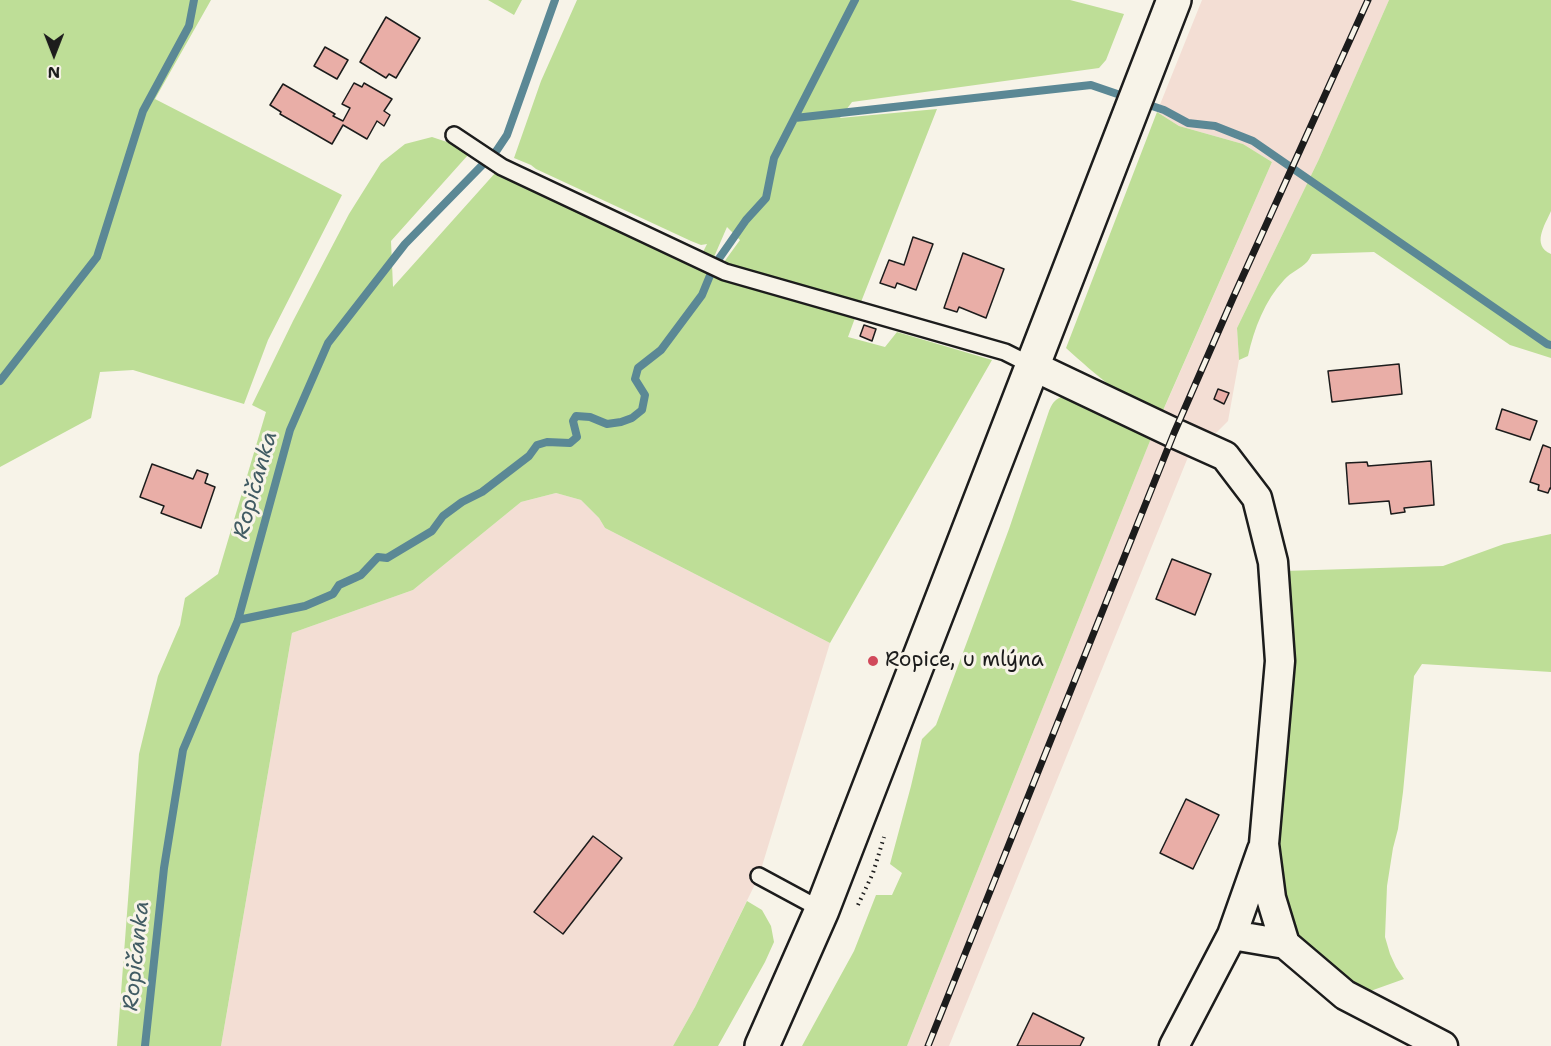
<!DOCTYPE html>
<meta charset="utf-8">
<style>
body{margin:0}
#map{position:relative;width:1551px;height:1046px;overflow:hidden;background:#f7f3e8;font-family:"Shantell Sans",sans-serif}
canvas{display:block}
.north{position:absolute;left:24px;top:24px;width:60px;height:60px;-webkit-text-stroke:4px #f7f3e8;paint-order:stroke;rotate:180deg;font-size:16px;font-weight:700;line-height:24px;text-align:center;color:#1c1c1c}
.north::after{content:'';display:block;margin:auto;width:21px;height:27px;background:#1c1c1c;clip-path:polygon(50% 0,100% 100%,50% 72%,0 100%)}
</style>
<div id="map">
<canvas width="1551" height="1046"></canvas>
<div class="north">N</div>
</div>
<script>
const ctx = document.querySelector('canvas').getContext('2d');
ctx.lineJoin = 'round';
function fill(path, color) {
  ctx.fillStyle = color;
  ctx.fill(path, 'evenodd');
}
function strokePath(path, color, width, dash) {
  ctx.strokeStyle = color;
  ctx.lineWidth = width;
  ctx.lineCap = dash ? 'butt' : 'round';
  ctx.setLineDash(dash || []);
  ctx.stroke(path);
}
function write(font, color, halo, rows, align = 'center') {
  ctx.font = font + ' "Shantell Sans",sans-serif';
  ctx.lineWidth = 6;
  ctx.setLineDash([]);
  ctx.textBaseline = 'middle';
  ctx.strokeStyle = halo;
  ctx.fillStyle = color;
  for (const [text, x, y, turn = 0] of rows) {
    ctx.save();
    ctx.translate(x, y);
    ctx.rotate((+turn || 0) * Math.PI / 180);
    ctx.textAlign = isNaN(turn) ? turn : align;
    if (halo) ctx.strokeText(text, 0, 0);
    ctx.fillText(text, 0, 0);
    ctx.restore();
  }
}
const built = new Path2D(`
 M1202,0h187l-70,159 -82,169 2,32 -11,61 -12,12 -17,-3 -250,616h-42l245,-610 120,-274 -29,-18 -64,-18 -22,-14z
 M556,493l25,7 18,18 6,10 225,115 -71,233 -64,131 -22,39h-452l71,-413 121,-43 108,-88z`);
const green = new Path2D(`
 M0,0h211l-56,99 187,96 -74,145 -24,64 -111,-34 -33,2 -9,46 -91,49z
 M488,0h34l-8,15z
 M577,0h493l54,14 -18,46 -7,8 -247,34 -12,16 97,-9 -76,193 -129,-35 -8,-5 16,-22 -13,-13 -13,30 -11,-5 4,-8 -6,1 -10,-4 -155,-72 -5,-4 -17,-7 27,-77z
 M1389,0h162v211c-6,14 -20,34 0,43v104l-41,-13 -136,-93 -62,2c-2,3 -3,6 -5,8 -7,7 -16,10 -23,18 -19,20 -30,49 -36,76l-9,4 -2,-32 82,-169z
 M1157,112l22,14 64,18 29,18 -111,253c-39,-17 -64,-39 -95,-67z
 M432,137l21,7 15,11 -77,86 2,46 103,-115 51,23 170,83 138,40 -7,19 37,10 12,-15 95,28 -162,283 -225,-115 -6,-10 -18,-18 -25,-7 -35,9 -108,88 -121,43 -71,413h-104l22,-292 19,-78 22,-51 5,-27 33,-24 48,-162 -14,-7 41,-84 56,-107 32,-51 24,-19z
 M1061,397h4l87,39 -245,610h-105l52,-95 22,-56h16l10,-22 -12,-9 21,-78 11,-47 14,-14 73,-196 40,-118c3,-7 5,-11 12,-14z
 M1551,534v138l-129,-8 -8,12 -11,116 -5,37 -5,19 -6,38 -2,51 5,17 6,13 8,12 -42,15 -73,-66 -13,-53 8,-304 159,-5 61,-22z
 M747,901l15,9 9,16 3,16 -9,20 -47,84h-45l22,-39z`);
const stream = new Path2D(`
 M1143,103l21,7 24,13 27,3 38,15 294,203 4,1
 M795,118l296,-33 38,13
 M718,260l28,-40 20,-22 8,-40 81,-158
 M0,381l97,-124 46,-146 46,-85 5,-26
 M238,620l67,-14 28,-12 6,-9 22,-10 17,-18 9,1 45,-27 11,-15 19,-14 20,-10 47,-36 8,-11 10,-3 23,1 7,-6 -4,-16 3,-5 14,1 17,7 14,-2 11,-4 10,-8 3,-15 -10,-16 3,-11 23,-18 41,-55 9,-22
 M145,1046l19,-178 19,-118 55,-130 52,-190 38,-87 77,-99 92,-94 10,-15 48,-135`);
const building = new Path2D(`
 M386,17l34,21 -24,40 -7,-4 -3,4 -26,-16z
 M325,47l23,13 -11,19 -23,-13z
 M354,83l8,4 2,-4 28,16 -8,12 6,4 -6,11 -7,-5 -10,18 -24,-14 -11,19 -52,-30 1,-2 -11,-7 13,-21 52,30 -2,2 10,5 7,-13 -8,-4z
 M913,237l20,7 -17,46 -19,-7 -2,5 -15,-5 9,-23 15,5z
 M963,253l41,16 -18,49 -27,-11 -2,5 -13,-4z
 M864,325l12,4 -4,12 -12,-5z
 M1399,364l3,30 -70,8 -4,-31z
 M1218,389l11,4 -5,11 -10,-5z
 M1502,409l35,12 -7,19 -34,-11z
 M1543,445l8,3v41l-1,-1 -2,5 -10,-3 1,-5 -9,-3z
 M1431,461l3,44 -30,3 1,4 -14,2 -2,-13 -40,3 -3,-41 21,-1 1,4z
 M152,464l41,15 4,-9 11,4 -3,9 10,4 -14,41 -40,-15 3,-7 -24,-9z
 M1172,559l39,15 -16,41 -39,-16z
 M1186,799l33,16 -26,54 -33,-16z
 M593,836l29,22 -59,76 -29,-22z
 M1033,1013l51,25 -4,8h-63z`);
const path = new Path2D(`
 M858,905l15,-32 11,-36`);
const lane = new Path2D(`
 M454,135l48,32 223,105 280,80 28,14
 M759,876l63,34`);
const street = new Path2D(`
 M1033,366l141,67 51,23 32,42 16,64 7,99 -16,183 7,54 14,46 60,51 98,51
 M1262,850l-30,85 53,9
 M1174,1046l58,-111`);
const primary = new Path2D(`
 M762,1046l60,-136 352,-910`);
const rail = new Path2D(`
 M928,1046l246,-613 59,-135 135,-298`);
const markers = [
 [873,661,6,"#d1495b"]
];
const poiNames = [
 ["Ropice, u mlýna",885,661]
];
const waterNames = [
 ["Ropičanka",256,485,-74],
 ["Ropičanka",137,956,-84]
];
fill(built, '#f3ded4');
fill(green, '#bede97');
strokePath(stream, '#5b8895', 8);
fill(building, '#e9aea7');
strokePath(building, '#1c1c1c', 1.5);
strokePath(lane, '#1c1c1c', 20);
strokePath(street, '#1c1c1c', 33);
strokePath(primary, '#1c1c1c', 38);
strokePath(path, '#1c1c1c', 4, [1.5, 4.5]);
strokePath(lane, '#f7f3e8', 15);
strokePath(street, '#f7f3e8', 28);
strokePath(primary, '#f7f3e8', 33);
strokePath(rail, '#1c1c1c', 7);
strokePath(rail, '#f7f3e8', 4.5, [14]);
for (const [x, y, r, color] of markers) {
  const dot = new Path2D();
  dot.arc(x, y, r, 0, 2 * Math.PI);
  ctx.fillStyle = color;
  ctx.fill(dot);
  strokePath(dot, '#f7f3e8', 2);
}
write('21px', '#1c1c1c', '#f7f3e8', poiNames, 'left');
write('italic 22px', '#415b63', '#f7f3e8', waterNames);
</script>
